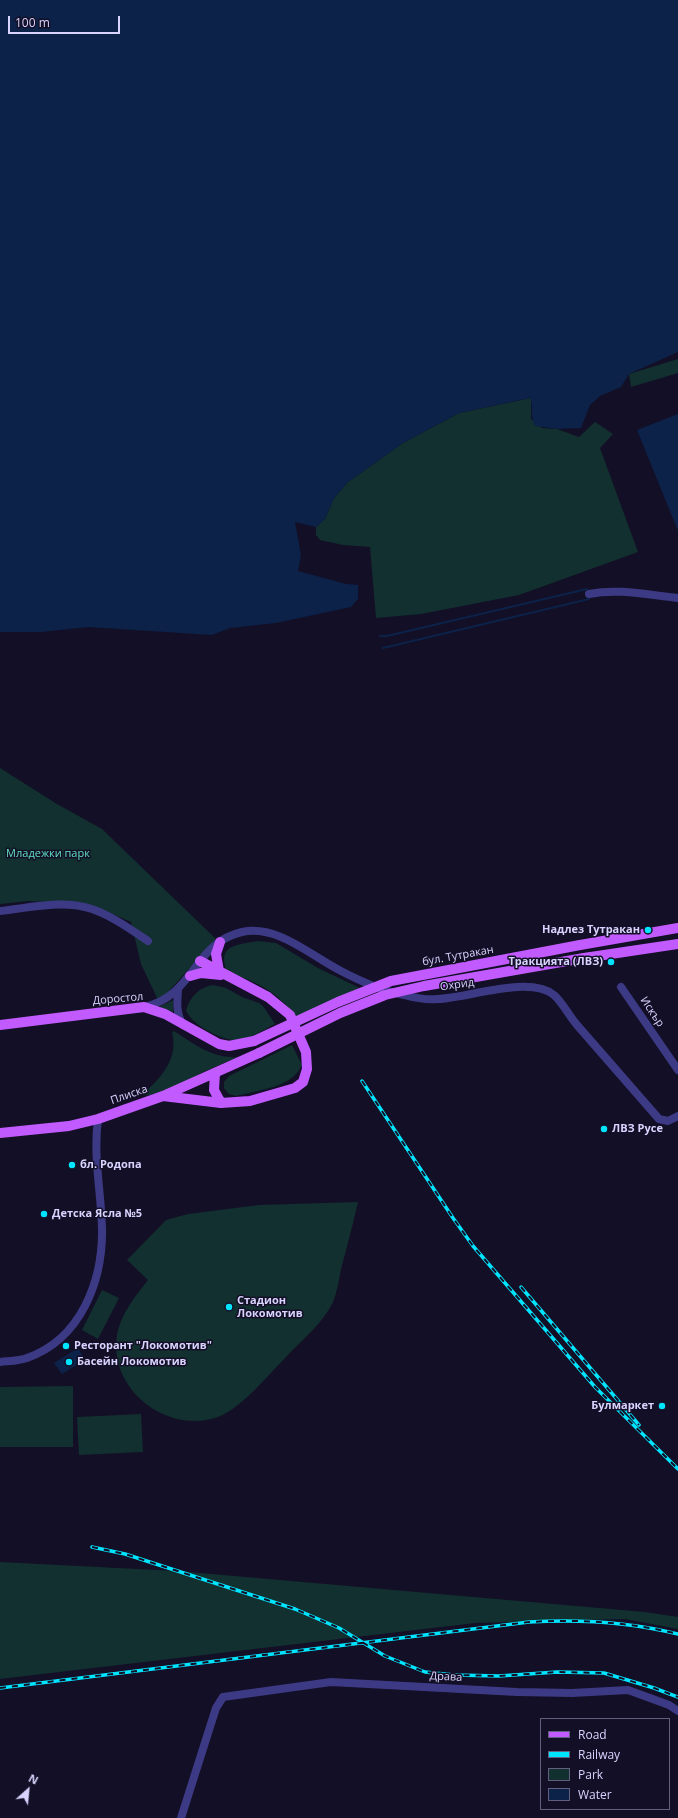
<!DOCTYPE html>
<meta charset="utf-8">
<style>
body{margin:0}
#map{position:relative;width:678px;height:1818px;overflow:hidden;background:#130f26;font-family:"Open Sans",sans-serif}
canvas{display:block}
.legend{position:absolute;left:540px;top:1718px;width:130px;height:92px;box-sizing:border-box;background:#130f26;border:1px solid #625e7d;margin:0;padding:5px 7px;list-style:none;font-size:12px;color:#d9d4ff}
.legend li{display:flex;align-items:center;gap:8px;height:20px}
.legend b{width:20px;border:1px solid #625e7d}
.north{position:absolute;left:8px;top:1770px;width:40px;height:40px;-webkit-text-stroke:3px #130f26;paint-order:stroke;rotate:27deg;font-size:11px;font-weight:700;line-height:16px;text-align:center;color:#d9d4ff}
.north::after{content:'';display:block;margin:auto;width:14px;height:18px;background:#d9d4ff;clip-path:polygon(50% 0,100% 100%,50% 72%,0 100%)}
.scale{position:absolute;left:8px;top:16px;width:112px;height:18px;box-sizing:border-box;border:2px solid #d9d4ff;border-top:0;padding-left:5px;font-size:12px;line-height:14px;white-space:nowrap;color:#d9d4ff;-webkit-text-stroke:3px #130f26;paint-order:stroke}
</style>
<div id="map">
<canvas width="678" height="1818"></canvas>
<ul class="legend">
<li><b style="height:5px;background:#c25bff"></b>Road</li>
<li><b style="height:5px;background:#00e5ff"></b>Railway</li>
<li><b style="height:11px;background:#12302f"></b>Park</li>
<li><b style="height:11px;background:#0c2248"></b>Water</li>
</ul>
<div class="north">N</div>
<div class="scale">100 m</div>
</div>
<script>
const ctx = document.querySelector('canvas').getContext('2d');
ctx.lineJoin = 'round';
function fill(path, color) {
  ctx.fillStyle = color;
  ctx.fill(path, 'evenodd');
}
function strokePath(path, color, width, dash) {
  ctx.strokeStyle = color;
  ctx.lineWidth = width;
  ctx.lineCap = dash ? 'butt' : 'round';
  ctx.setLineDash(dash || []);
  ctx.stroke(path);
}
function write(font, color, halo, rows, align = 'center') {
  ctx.font = font + ' "Open Sans",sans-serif';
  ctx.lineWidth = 3;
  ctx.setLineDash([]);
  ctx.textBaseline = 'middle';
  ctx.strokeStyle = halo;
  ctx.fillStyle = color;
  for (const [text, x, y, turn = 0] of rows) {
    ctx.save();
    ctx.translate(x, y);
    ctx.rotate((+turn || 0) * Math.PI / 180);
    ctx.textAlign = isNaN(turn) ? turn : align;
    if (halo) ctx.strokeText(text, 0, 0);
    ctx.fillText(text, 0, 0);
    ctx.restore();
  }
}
const green = new Path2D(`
 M678,359v14l-47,14 -2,-13z
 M531,398v21l11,9 15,1 22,8 16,-15 18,12 -13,14 38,104 -119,43 -98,19 -45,4 -6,-71 -27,-2 -23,-5 -4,-5v-8l9,-8 9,-21 14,-16 55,-39 56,-30z
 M0,768l57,36 45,25 114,110 -57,63 -18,-38 -10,-42 -39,-17 -64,-4 -28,3z
 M258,941l18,2 42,25 46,22 -68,27c-19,-26 -39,-35 -69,-45 -11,-28 11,-27 31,-31z
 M213,985l13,3 16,9 17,6 4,3 12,18c-12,6 -27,17 -41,16 -15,-1 -43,-16 -48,-30 5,-14 12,-22 27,-25z
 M173,1000v14l-14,-7z
 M174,1031c20,13 39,28 64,26 -12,5 -24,10 -35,15 -19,10 -39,25 -61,23 18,-16 37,-36 30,-62z
 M292,1045l10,20c-10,23 -44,25 -66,31l-7,-2 -5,-6v-6l5,-6z
 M358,1202c-5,22 -11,45 -17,67 -2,11 -4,23 -8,33 -10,21 -31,38 -47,55 -18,18 -44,51 -68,60 -51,18 -110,-28 -101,-82 4,-22 18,-38 31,-55l-21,-20 39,-40 22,-6 71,-9z
 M102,1290l17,8 -21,41 -16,-9z
 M73,1386v61h-73v-60z
 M141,1414l2,38 -64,3 -2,-38z
 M0,1562l177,9 468,41 33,5v12l-53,-10 -150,4 -475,56z`);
const water = new Path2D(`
 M0,0h678v352l-49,22 -8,13 -21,9 -10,9 -9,23 -24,1 -22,-3c-6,-12 -1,-20 -5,-28l-71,15 -56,30 -55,39 -14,16 -9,21 -9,8 -21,-5 6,33 -3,16 48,13 12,1v14l-7,8 -75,16 -46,5 -18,7 -124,-8 -46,5h-42z
 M678,414v117l-41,-101z
 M78,1348l7,12 -23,14 -8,-11z`);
const stream = new Path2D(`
 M380,636h7l200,-47
 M383,648l206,-49`);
const minor = new Path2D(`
 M589,594c30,-6 59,1 89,4
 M0,911c29,-3 63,-12 92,-2 20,7 38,20 56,32
 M621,987l57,83
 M178,990c-1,12 -2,24 5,35
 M144,1007c51,-11 49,-64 98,-75 35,-8 69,24 99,39 19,10 42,20 63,24 11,3 24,5 34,4 30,-1 91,-24 116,-4 9,8 15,21 23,30 27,31 54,62 82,94l9,2 10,-5
 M0,1362c8,-1 19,-1 27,-4 54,-19 76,-77 75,-130 -1,-38 -9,-71 -4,-109
 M181,1818l35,-110 7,-11 108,-15 186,10 55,1 56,-3 41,15 9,6`);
const primary = new Path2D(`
 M580,945l98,-17
 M584,958l94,-14
 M219,971l-3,-17 4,-12
 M190,976l11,-3 20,2
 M0,1025l144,-18 21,7 54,30 10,2 25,-5
 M215,1073l-1,17 7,13
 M163,1096l58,7 29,-2 45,-13 8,-6 4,-13 -1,-17 -16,-37 -22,-18 -68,-36
 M0,1133l69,-7 29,-7 65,-23 96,-43`);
const rail = new Path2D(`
 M362,1081l91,137 20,28 122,141 83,82
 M521,1287l118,138
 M92,1547l33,7 170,55 44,19 46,28 40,16 29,3 45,1 58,-4 47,1 50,15 24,9
 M0,1688l529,-66c51,-3 100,0 149,12`);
const primaryBridge = new Path2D(`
 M254,1041l84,-39 53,-21 189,-36
 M259,1053l81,-40 45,-18 39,-9 160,-28`);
const markers = [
 [648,930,4,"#00e5ff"],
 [611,962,4,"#00e5ff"],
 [604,1129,4,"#00e5ff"],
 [72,1165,4,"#00e5ff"],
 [44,1214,4,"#00e5ff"],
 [229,1307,4,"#00e5ff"],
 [66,1346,4,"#00e5ff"],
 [69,1362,4,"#00e5ff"],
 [662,1406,4,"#00e5ff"]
];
const parkNames = [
 ["Младежки парк",48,854]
];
const poiNames = [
 ["Надлез Тутракан",640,930,"right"],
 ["Тракцията (ЛВЗ)",603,962,"right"],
 ["ЛВЗ Русе",612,1129],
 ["бл. Родопа",80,1165],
 ["Детска Ясла №5",52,1214],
 ["Стадион",237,1301],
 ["Локомотив",237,1314],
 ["Ресторант \"Локомотив\"",74,1346],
 ["Басейн Локомотив",77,1362],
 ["Булмаркет",654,1406,"right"]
];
const streetNames = [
 ["бул. Тутракан",458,956,-10],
 ["Охрид",457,985,-8],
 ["Доростол",118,999,-5],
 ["Искър",652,1012,56],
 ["Плиска",129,1095,-19],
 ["Драва",446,1677,3]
];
fill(green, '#12302f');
fill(water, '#0c2248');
strokePath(stream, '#0c2248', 2);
strokePath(minor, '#3d3a85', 8);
strokePath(primary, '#c25bff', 10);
strokePath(rail, '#00e5ff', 3.5);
strokePath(rail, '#130f26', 2, [6]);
strokePath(primaryBridge, '#c25bff', 10);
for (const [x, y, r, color] of markers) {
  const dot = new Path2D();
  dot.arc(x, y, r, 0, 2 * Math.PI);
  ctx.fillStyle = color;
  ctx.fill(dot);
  strokePath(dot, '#130f26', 1.5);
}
write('11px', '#5fe0c0', '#130f26', parkNames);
write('bold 11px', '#d9d4ff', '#130f26', poiNames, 'left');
write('11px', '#d9d4ff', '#130f26', streetNames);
</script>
